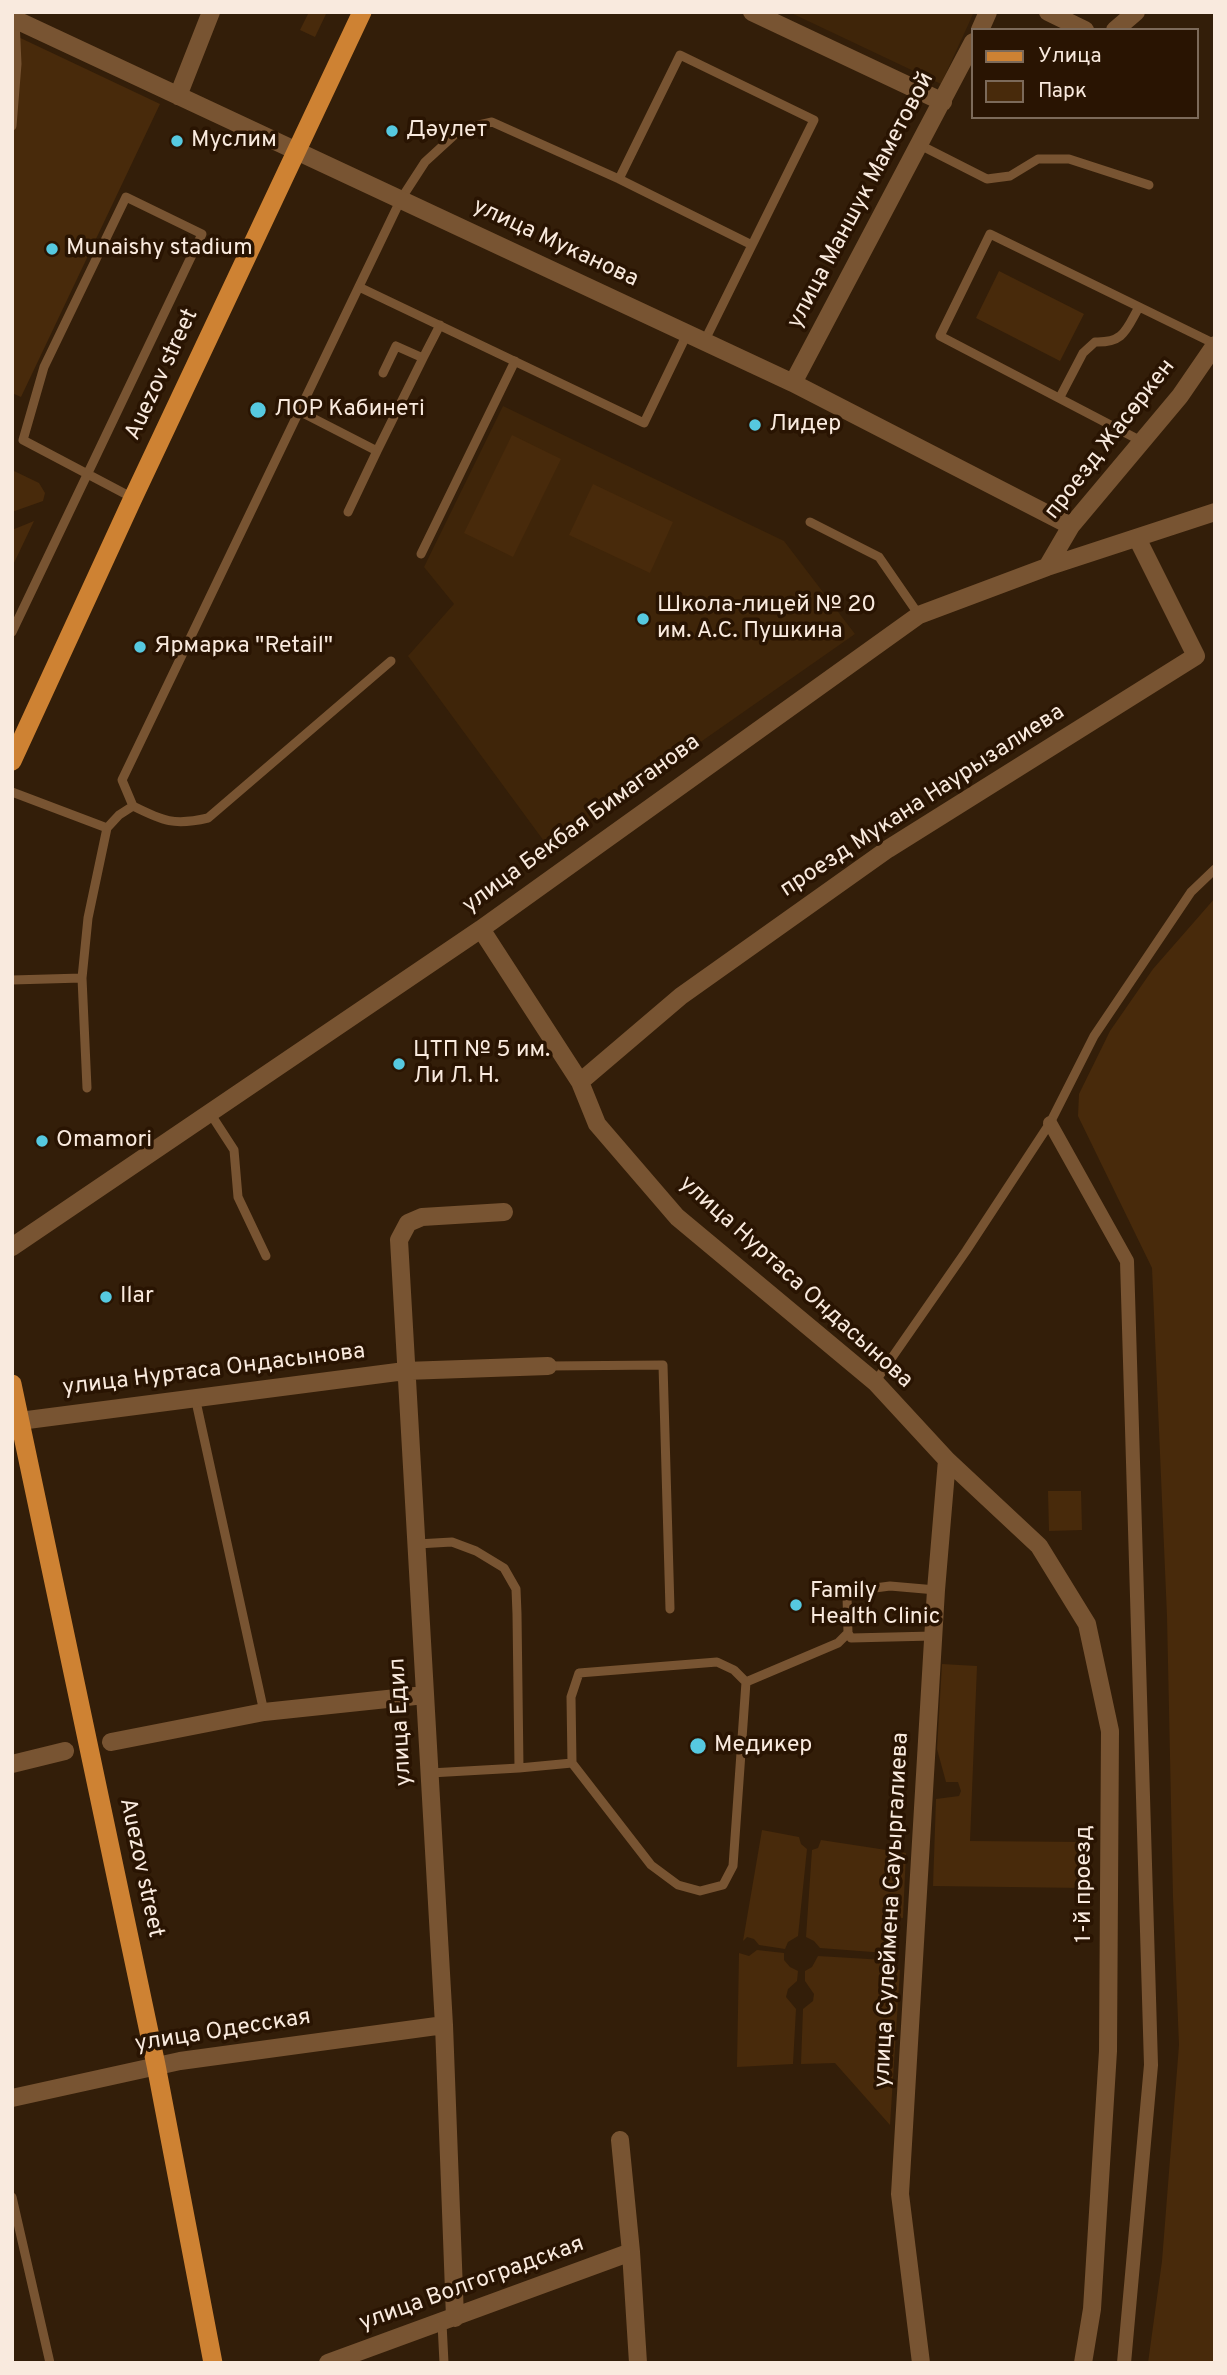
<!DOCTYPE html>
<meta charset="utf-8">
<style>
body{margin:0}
#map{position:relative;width:1227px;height:2375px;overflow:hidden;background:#331e09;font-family:Overpass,sans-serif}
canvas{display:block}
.frame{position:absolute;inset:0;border:14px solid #f9eade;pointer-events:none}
.legend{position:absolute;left:971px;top:28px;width:228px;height:91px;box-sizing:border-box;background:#291402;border:2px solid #7c6a5a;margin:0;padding:9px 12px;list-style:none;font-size:21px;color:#f9eade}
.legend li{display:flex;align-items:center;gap:14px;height:35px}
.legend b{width:35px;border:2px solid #7c6a5a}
</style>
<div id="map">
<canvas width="1227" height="2375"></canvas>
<div class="frame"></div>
<ul class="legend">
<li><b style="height:9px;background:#ce8233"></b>Улица</li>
<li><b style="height:19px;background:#482a0b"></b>Парк</li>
</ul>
</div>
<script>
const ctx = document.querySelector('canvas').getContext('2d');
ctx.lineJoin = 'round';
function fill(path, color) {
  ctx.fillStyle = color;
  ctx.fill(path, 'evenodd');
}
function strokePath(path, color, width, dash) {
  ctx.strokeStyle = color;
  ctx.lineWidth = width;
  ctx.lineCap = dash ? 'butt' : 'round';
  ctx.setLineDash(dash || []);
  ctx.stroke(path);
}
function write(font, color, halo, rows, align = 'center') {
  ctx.font = font + ' Overpass,sans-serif';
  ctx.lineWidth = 7;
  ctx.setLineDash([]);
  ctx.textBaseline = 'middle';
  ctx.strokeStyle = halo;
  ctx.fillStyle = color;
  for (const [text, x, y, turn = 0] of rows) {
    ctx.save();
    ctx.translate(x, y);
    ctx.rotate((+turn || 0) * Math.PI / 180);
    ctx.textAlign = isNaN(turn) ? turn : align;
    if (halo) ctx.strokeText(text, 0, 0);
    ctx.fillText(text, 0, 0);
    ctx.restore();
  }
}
const built = new Path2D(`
 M789,12h185l-33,72z
 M503,406l281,135 71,93 -306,214 -141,-192 46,-52 -30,-37z`);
const green = new Path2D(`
 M309,12h18l-12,25 -15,-7z
 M12,34l148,70 -139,293 -9,-4z
 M999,271l85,43 -24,47 -84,-43z
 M512,435l49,24 -48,98 -49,-24z
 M12,470l27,13 6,10 -2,8 -31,11z
 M593,484l80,38 -23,51 -81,-38z
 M34,521l-21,44 -1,-35z
 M1215,898v1465h-67l14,-102 17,-216 -6,-148 -6,-281 -15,-348 -74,-152 1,-22 31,-63 43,-62z
 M1048,1491h33l1,39 -33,1z
 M942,1664l35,2 -7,175 114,1 1,46 -152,-2 3,-87 23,-3 2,-5 -3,-9h-12l-9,-33z
 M762,1830l37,7 2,7 6,5 -9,87 -10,6 -3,7 -26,-4 -5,-6 -7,-2 -4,4z
 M821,1840l85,13 -3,65 -14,-1 -3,36 -66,-5 -6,-7 -8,-4 6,-87 6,-2z
 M757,1950l27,3v7l6,7 8,4 -1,10 -9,8 -2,8 10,12 -3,55 -56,3 2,-114 10,3z
 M818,1956l67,4 7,8 8,2 -10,155 -55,-62 -34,1 2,-55 10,-8 1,-7 -9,-13v-10l7,-4z`);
const service = new Path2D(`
 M12,126l5,-62 -2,-44
 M920,145l67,34 23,-3 28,-17h31l80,26
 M359,287l285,136 43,-89
 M704,342l110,-222 -134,-65 -61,124 133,66
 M423,358l17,-33
 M1060,397l23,-44 12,-11c29,1 31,-12 44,-35
 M299,411l78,40 46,-93 -27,-12 -13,27
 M1143,442l-203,-106 50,-102 225,110
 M348,512l29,-61
 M810,522l69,35 40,58
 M421,554l94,-193
 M12,632l190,-398 -76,-37 -82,170 -21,73 110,58
 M12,792l95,36
 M133,806l-11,-26 279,-581 24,-37 36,-33 31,-7 127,57
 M82,978l5,110
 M12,980l70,-2 6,-60 19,-90 12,-13 14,-9c30,15 41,20 75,12l183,-157
 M210,1113l24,37 4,47 28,59
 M548,1366l115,-1 7,244
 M875,1382l91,-131 84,-128 44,-87 97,-144 24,-23
 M195,1397l69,315
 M417,1544l35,-2 24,9 28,17 12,21 1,25 2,154 -89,5
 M848,1633l3,5 82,-2
 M717,1662l17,8 12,12 -13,184 -10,19 -23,6 -22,-6 -27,-20 -79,-102 -1,-66 8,-24z
 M746,1682l92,-39 10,-10 -1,-37 5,-5 38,-5 46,4
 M519,1768l53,-5
 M12,2197l38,166
 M442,2323l2,40`);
const pedestrian = new Path2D(`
 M1050,1123l77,138 24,804 -27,298`);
const minor = new Path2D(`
 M752,12l191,90
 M1048,12l37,18
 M12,18l781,365 278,143
 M980,30l8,-18
 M1115,30l21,-18
 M178,96l33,-84
 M793,383l180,-341
 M1047,567l24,-41 109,-130 35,-51
 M481,929l99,153 17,42 80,93 198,165 72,78 92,86 48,78 23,107 -2,320 -16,258 -9,54
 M580,1082l101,-86 207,-147 308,-193 -59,-118
 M12,1247l469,-318 438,-314 128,-48 168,-55
 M12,1422l393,-51 143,-5
 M111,1742l153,-30 161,-17
 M12,1764l53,-13
 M12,2098l168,-37 264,-36
 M620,2140l11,112 7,111
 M455,2318l-11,-293 -45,-785 9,-17 14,-6 82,-5
 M328,2363l303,-111
 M921,2363l-21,-169 36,-604 11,-130`);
const primary = new Path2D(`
 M12,761l121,-263 229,-486
 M12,1384l144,681 57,298`);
const markers = [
 [392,131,7,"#56c9e0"],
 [177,141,7,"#56c9e0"],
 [52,249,7,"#56c9e0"],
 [258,410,9,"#56c9e0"],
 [755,425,7,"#56c9e0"],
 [643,619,7,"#56c9e0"],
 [140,647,7,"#56c9e0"],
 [399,1064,7,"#56c9e0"],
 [42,1141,7,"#56c9e0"],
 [106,1297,7,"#56c9e0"],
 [796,1605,7,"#56c9e0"],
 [698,1746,9,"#56c9e0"]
];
const poiNames = [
 ["Дәулет",406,131],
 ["Муслим",191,141],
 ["Munaishy stadium",66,249],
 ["ЛОР Кабинетi",274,410],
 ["Лидер",769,425],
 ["Школа-лицей № 20",657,606],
 ["им. А.С. Пушкина",657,632],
 ["Ярмарка \"Retail\"",154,647],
 ["ЦТП № 5 им.",413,1051],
 ["Ли Л. Н.",413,1077],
 ["Omamori",56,1141],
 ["Ilar",120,1297],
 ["Family",810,1592],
 ["Health Clinic",810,1618],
 ["Медикер",714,1746]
];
const streetNames = [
 ["улица Маншук Маметовой",862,201,-62],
 ["улица Муканова",555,244,25],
 ["Auezov street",163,375,-65],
 ["проезд Жасөркен",1111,440,-52],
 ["проезд Мукана Наурызалиева",923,802,-33],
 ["улица Бекбая Бимаганова",582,825,-36],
 ["улица Нуртаса Ондасынова",795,1283,42],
 ["улица Нуртаса Ондасынова",214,1371,-7],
 ["улица Едил",402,1722,-93],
 ["Auezov street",140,1868,78],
 ["1-й проезд",1085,1884,-90],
 ["улица Сулеймена Сауыргалиева",893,1910,-87],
 ["улица Одесская",223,2032,-9],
 ["улица Волгоградская",472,2285,-20]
];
fill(built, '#3f2509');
fill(green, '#482a0b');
strokePath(service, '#785432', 9);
strokePath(pedestrian, '#785432', 14);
strokePath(minor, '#785432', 18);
strokePath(primary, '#ce8233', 19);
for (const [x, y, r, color] of markers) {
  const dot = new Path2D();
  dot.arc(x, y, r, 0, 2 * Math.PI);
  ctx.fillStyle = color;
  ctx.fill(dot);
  strokePath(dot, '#291402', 2.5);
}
write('23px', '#f9eade', '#291402', poiNames, 'left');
write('23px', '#f9eade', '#291402', streetNames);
</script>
